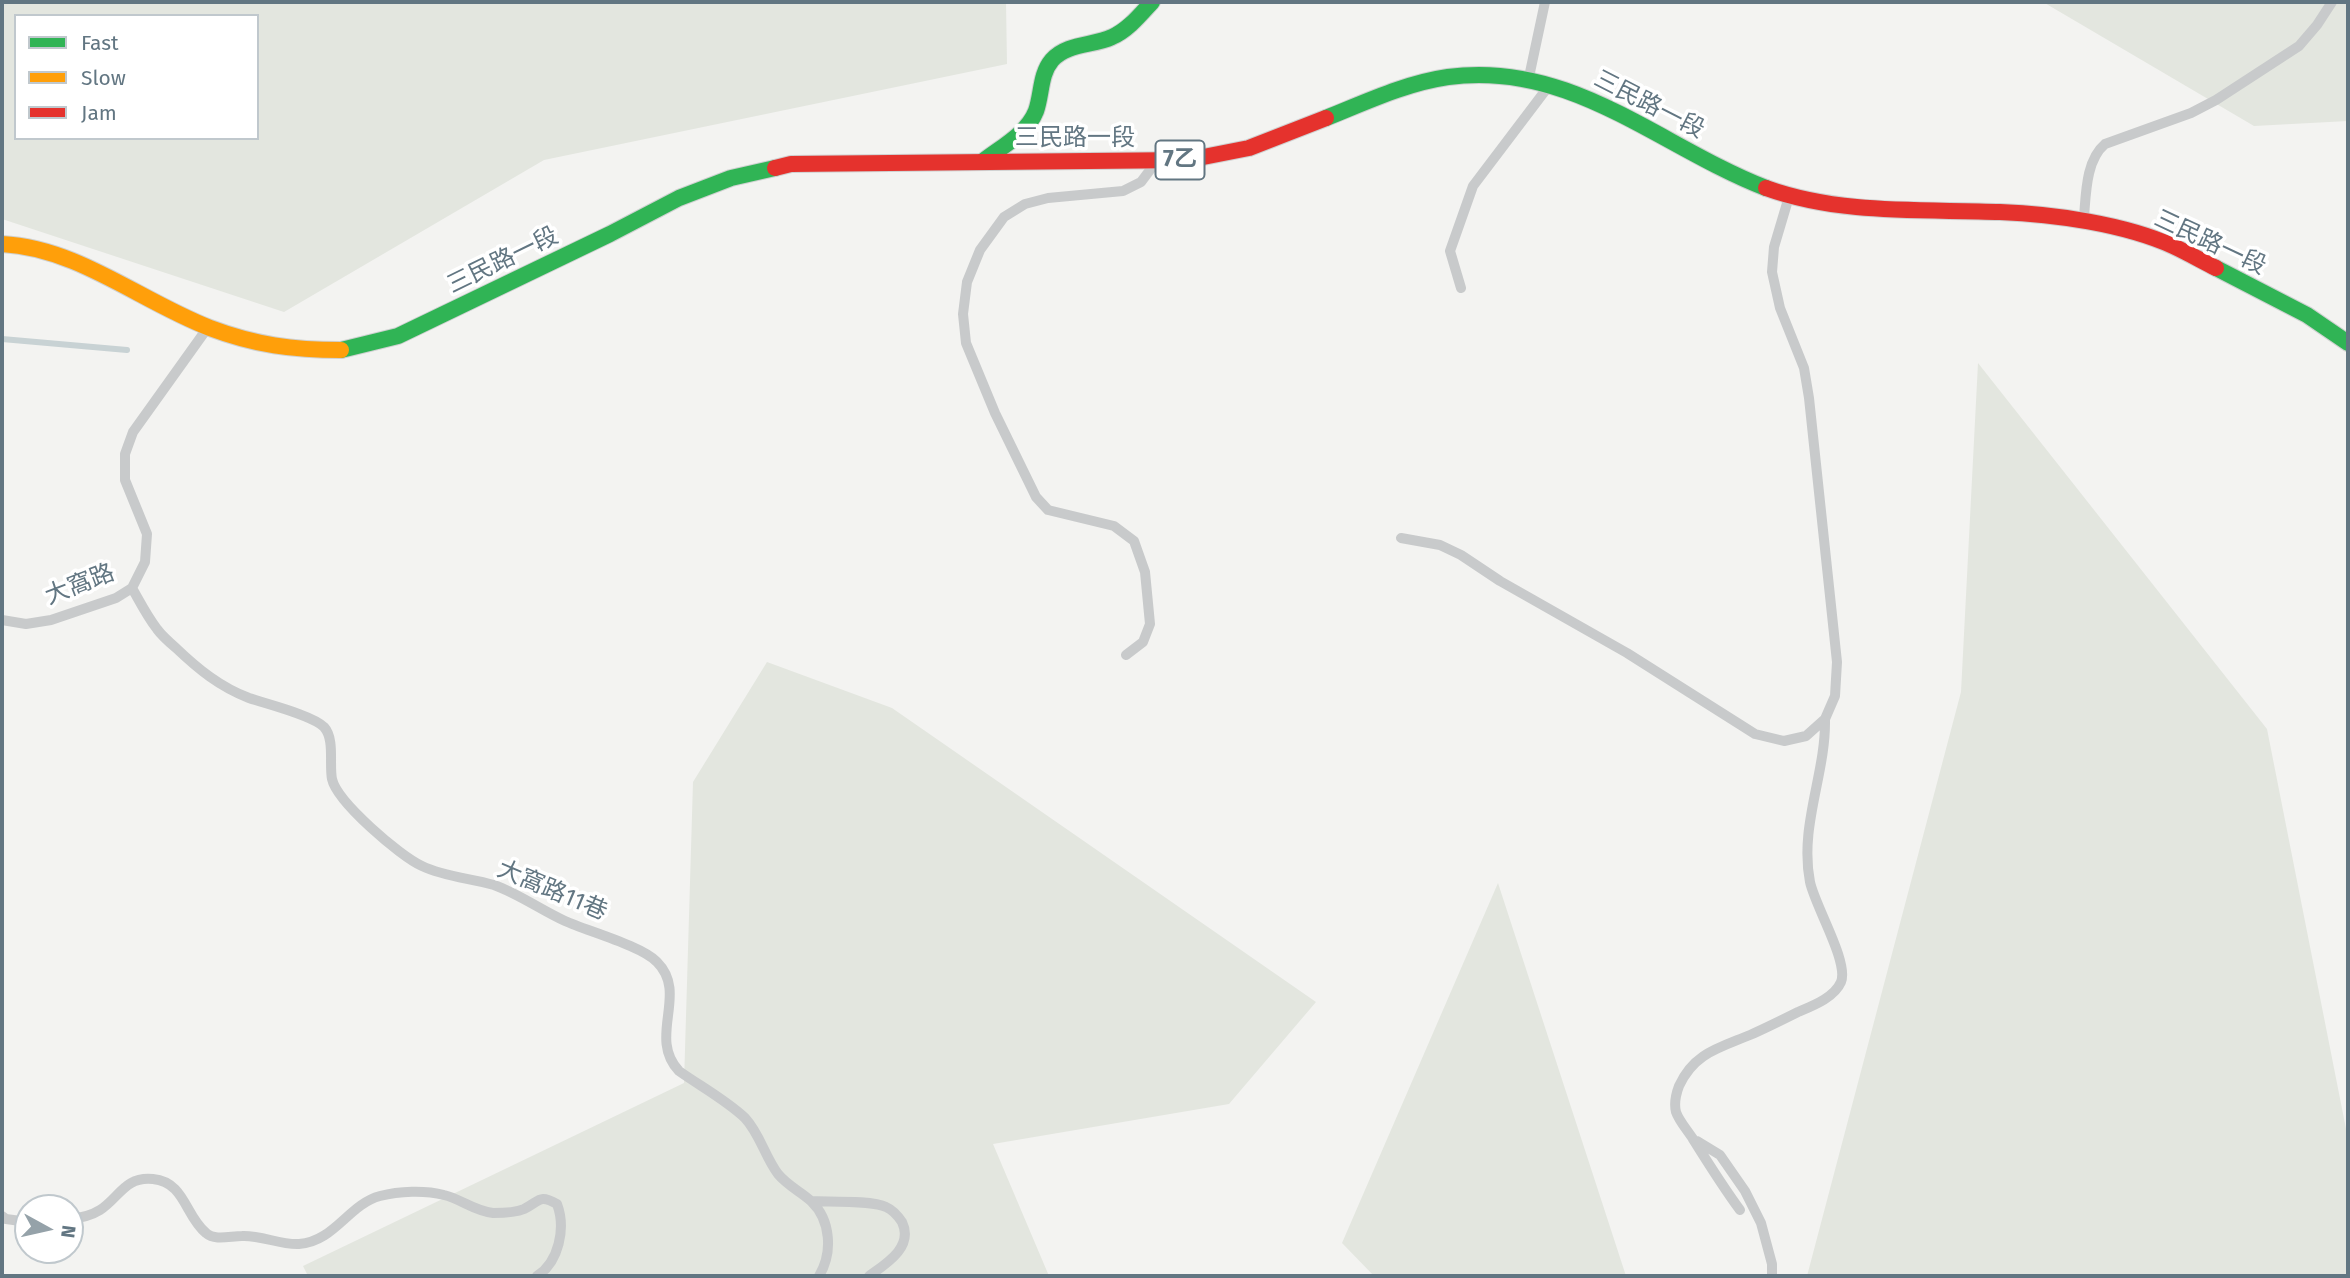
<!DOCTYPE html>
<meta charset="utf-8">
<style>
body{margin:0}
#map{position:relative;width:2350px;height:1278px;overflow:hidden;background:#f3f3f1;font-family:"Fira Sans",sans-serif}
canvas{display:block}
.frame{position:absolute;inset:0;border:4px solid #627682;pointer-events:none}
.legend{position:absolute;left:14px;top:14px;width:245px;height:126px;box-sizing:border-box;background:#fff;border:2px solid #c0c8cd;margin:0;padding:9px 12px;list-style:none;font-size:21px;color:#627682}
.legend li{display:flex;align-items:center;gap:14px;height:35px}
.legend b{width:35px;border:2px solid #c0c8cd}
.north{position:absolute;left:14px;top:1194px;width:70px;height:70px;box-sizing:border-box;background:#fff;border:2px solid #c0c8cd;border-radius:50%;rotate:98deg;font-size:19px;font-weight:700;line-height:28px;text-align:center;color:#627682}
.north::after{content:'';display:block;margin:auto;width:24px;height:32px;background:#95a2a9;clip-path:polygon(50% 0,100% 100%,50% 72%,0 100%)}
</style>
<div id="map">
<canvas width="2350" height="1278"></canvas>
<div class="frame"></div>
<ul class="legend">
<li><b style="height:9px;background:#30b455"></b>Fast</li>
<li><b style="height:9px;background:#ff9f0a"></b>Slow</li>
<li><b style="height:9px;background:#e5322d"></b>Jam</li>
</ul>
<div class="north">N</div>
</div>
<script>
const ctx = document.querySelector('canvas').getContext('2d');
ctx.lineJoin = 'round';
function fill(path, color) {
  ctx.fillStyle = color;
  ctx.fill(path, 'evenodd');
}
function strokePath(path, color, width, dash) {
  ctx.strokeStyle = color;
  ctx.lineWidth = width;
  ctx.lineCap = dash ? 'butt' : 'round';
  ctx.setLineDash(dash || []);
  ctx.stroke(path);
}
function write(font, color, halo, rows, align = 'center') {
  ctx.font = font + ' "Fira Sans","Noto Sans TC",sans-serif';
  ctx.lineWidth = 7;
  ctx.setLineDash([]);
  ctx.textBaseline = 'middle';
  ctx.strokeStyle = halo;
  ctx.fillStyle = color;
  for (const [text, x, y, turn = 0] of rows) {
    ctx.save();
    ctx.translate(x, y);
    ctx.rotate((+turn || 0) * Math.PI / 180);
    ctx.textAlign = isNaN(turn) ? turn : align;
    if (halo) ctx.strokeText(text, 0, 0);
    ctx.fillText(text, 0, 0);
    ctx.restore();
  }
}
const green = new Path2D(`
 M2,2h1004l1,62 -463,96 -260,152 -282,-93zM16,16h241v122h-241z
 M2043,2h305v119l-94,5z
 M1978,363l289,366 81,410v137h-541l154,-584z
 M767,662l125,46 424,294 -87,102 -236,40 56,132h-741l-5,-10 381,-183 9,-301z
 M1498,883l128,393h-252l-32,-33z`);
const stream = new Path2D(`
 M2,339l125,11`);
const lane = new Path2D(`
 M1529,77l16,-75
 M2084,217c2,-24 2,-57 21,-73l86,-31 25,-13 83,-54 18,-21 15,-23
 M1461,288l-11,-37 23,-65 75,-99
 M1401,538l39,7 21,10 39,26 127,72 128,81 29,7 22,-5 19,-17 10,-23 2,-34 -28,-264 -5,-30 -24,-60 -8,-36 2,-25 14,-47
 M132,588c8,14 15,28 25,41 5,7 12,13 19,19 22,21 44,39 73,50 17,6 63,17 75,29 11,12 5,37 8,52 5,23 68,77 90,87 23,11 48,12 72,19 25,9 47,25 71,36 22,10 77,25 92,41 32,32 -10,75 22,109 21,15 47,29 66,47 15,16 20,39 33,56 10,12 22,17 33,27 20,19 22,52 8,75
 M2,620l24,4 25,-4 65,-22 16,-10 13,-26 2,-28 -22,-54v-26l8,-22 73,-102
 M1126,655l17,-13 7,-18 -5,-52 -11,-31 -20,-15 -66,-16 -12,-13 -41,-84 -29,-70 -3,-29 4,-32 13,-32 24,-33 21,-13 23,-6 75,-7 18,-9 12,-16
 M1697,1141l23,14 25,36 16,32 11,41v12
 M811,1201c17,1 61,-1 75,6 7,3 12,9 16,15 12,25 -16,42 -33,54
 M1740,1210c-17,-23 -32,-47 -47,-71 -5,-8 -14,-18 -17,-27 -2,-8 0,-18 3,-26 15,-33 40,-38 71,-51 16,-7 32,-15 48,-23 14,-6 36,-14 43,-30 8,-20 -26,-76 -31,-100 -11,-56 16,-108 15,-163
 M2,1216l4,3 22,3
 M70,1219c10,-1 22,-4 30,-9 19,-12 25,-34 53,-31 32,3 32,37 53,54 9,8 24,3 36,3 19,-1 38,9 57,8 35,-2 50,-40 81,-48 19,-5 45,-6 64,-1 17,4 30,16 49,18 10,0 22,0 31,-4 16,-8 15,-15 33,-5 9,24 2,58 -20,72`);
const fast = new Path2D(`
 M1326,118c40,-16 80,-35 122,-41 123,-17 212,70 318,111
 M982,162c19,-15 45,-28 54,-51 6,-17 4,-37 16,-51 15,-17 41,-14 60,-23 16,-7 28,-22 40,-35
 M2216,268l91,47 41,28
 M341,350l57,-14 212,-102 69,-36 52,-20 44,-10`);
const slow = new Path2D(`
 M2,244c76,4 138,57 208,84 45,17 83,22 131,22`);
const jam = new Path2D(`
 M775,168l16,-4 397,-4 61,-12 77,-30
 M1766,188c75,27 156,21 234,24 54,2 124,12 173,34 15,7 29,15 43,22`);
const shields = [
 [1180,160,49]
];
const shieldNames = [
 ["7乙",1180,160]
];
const streetNames = [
 ["三民路一段",1649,105,27],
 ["三民路一段",1075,138],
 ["三民路一段",2210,243,25],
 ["三民路一段",503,261,-26],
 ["大窩路",80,585,-21],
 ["大窩路11巷",552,891,23]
];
fill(green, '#e3e6df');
strokePath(stream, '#c8d2d4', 6);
strokePath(fast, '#cfd1d1', 18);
strokePath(slow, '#cfd1d1', 18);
strokePath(jam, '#cfd1d1', 18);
strokePath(lane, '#c8cacb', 10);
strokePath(fast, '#30b455', 16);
strokePath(slow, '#ff9f0a', 16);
strokePath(jam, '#e5322d', 16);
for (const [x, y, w] of shields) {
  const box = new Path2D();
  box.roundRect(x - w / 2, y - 19.5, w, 39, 5);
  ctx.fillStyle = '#fff';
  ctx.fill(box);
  strokePath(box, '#627682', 2);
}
write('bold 23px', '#627682', null, shieldNames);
write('24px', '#627682', '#fff', streetNames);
</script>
